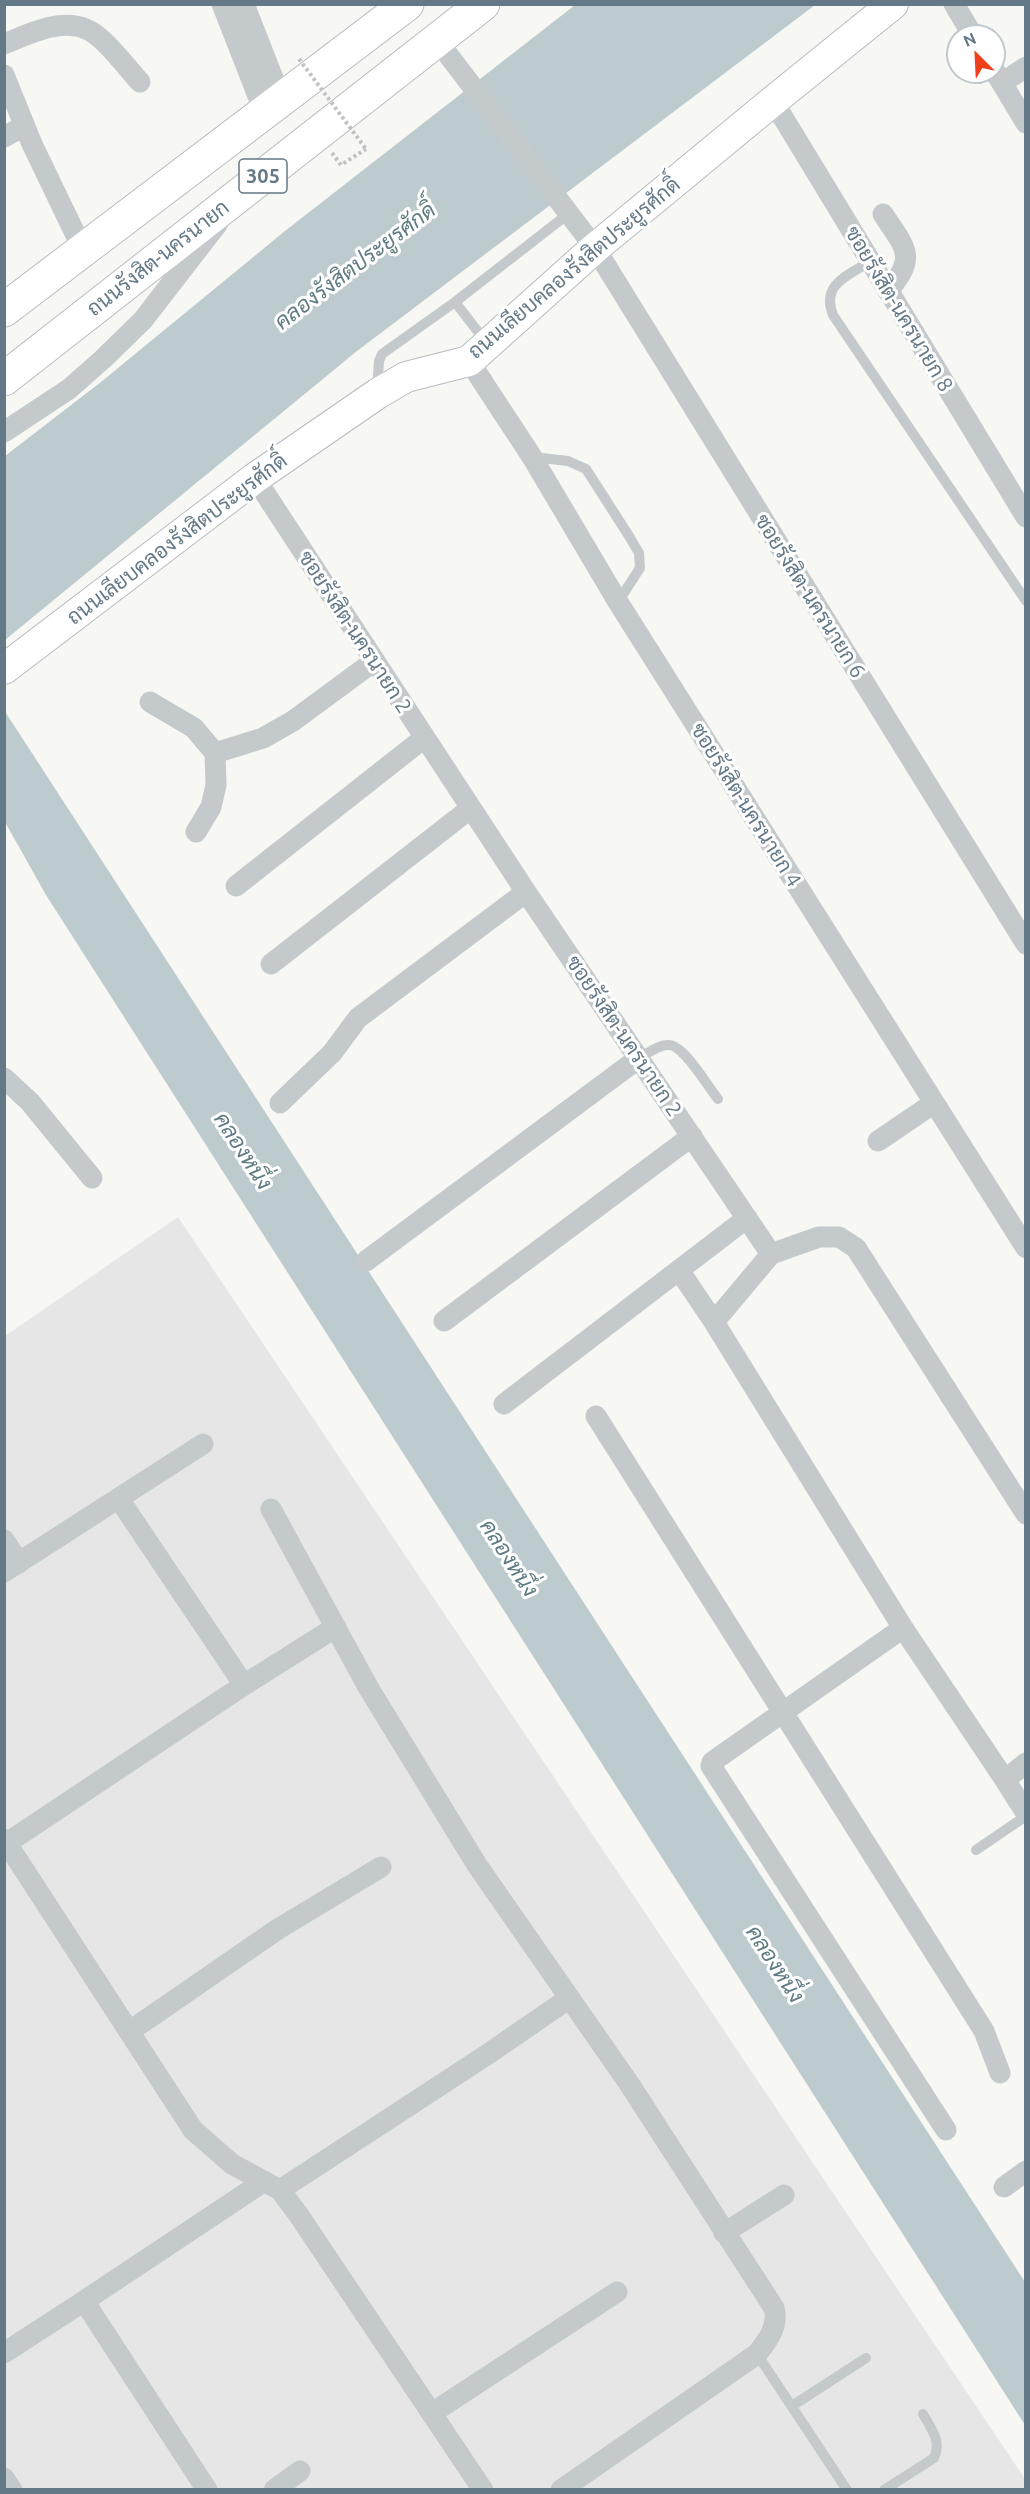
<!DOCTYPE html>
<meta charset="utf-8">
<style>
body{margin:0}
#map{position:relative;width:1030px;height:2494px;overflow:hidden;background:#f7f7f4;font-family:Ubuntu,sans-serif}
canvas{display:block}
.frame{position:absolute;inset:0;border:6px solid #647987;pointer-events:none}
.north{position:absolute;left:946px;top:24px;width:60px;height:60px;box-sizing:border-box;background:#fff;border:2px solid #c1c9cf;border-radius:50%;rotate:336deg;font-size:16px;font-weight:700;line-height:24px;text-align:center;color:#647987}
.north::after{content:'';display:block;margin:auto;width:21px;height:27px;background:#f03f1b;clip-path:polygon(50% 0,100% 100%,50% 72%,0 100%)}
</style>
<div id="map">
<canvas width="1030" height="2494"></canvas>
<div class="frame"></div>
<div class="north">N</div>
</div>
<script>
const ctx = document.querySelector('canvas').getContext('2d');
ctx.lineJoin = 'round';
function fill(path, color) {
  ctx.fillStyle = color;
  ctx.fill(path, 'evenodd');
}
function strokePath(path, color, width, dash) {
  ctx.strokeStyle = color;
  ctx.lineWidth = width;
  ctx.lineCap = dash ? 'butt' : 'round';
  ctx.setLineDash(dash || []);
  ctx.stroke(path);
}
function write(font, color, halo, rows, align = 'center') {
  ctx.font = font + ' Ubuntu,Sarabun,sans-serif';
  ctx.lineWidth = 6;
  ctx.setLineDash([]);
  ctx.textBaseline = 'middle';
  ctx.strokeStyle = halo;
  ctx.fillStyle = color;
  for (const [text, x, y, turn = 0] of rows) {
    ctx.save();
    ctx.translate(x, y);
    ctx.rotate((+turn || 0) * Math.PI / 180);
    ctx.textAlign = isNaN(turn) ? turn : align;
    if (halo) ctx.strokeText(text, 0, 0);
    ctx.fillText(text, 0, 0);
    ctx.restore();
  }
}
const built = new Path2D(`
 M178,1217l847,1262v10l-1020,1v-1154z`);
const water = new Path2D(`
 M575,5h240l-458,346 -352,289v-184l96,-74 184,-151z
 M4,710l1021,1572v143l-979,-1530 -41,-73z`);
const path = new Path2D(`
 M332,153l9,12 25,-16`);
const lane = new Path2D(`
 M871,261c-24,15 -50,23 -38,54l193,286
 M455,302l31,40
 M377,390l2,-29 3,-7 73,-52 113,-88
 M533,457l35,4 18,8 43,67 10,17 1,15 -22,34
 M639,1058c8,-4 20,-14 30,-13 15,0 39,42 49,54
 M976,1850l50,-34
 M757,2354l90,136
 M792,2406l74,-48
 M884,2490l50,-32c8,-17 -3,-29 -11,-44`);
const street = new Path2D(`
 M222,4l43,110
 M244,4l38,97
 M954,4l19,32
 M437,40l158,208 431,696
 M4,44c25,-10 56,-26 82,-15 18,7 40,38 54,53
 M994,70l32,53
 M4,75l28,69 51,106
 M1002,83l24,-16
 M773,101l253,416
 M4,137l20,-11
 M883,214c22,34 35,42 5,77
 M469,361l63,96 86,145 408,646
 M4,432l65,-43 34,-30 40,-39 75,-97
 M255,478l271,414 245,362 48,-17h20l17,11 170,266
 M150,702l44,26 21,25 1,32 -5,22 -15,25
 M215,753l48,-15 30,-17 80,-59
 M236,886l188,-148
 M271,964l200,-156
 M4,1078l26,24 62,76
 M280,1103l52,-50 26,-35 168,-126
 M878,1141l56,-38
 M771,1254l-57,68 189,306 102,152
 M366,1261l273,-203
 M679,1270l35,52
 M444,1321l248,-185
 M504,1404l243,-186
 M596,1416l388,615 16,42
 M119,1499l125,186
 M271,1509l97,178 109,178 153,220 144,223c5,18 -6,32 -17,46l-196,136
 M4,1540l15,23
 M4,1572l199,-128
 M903,1628l-191,134 -1,4 235,364
 M1026,1763l-21,17 21,33
 M4,1839l189,291 39,34 48,26 18,24 185,276
 M4,1845l240,-160 92,-58
 M130,2031l148,-102 103,-62
 M1004,2187l22,-16
 M280,2190l208,-136 80,-55
 M724,2233l60,-38
 M84,2301l179,-119
 M4,2353l80,-52 123,189
 M432,2413l185,-121
 M4,2478l8,12
 M274,2490l26,-19`);
const secondary = new Path2D(`
 M4,669l251,-191 122,-84 29,-17 63,-16 126,-113 178,-147 120,-97`);
const primary = new Path2D(`
 M4,310l403,-306
 M4,379l479,-375`);
const pathBridge = new Path2D(`
 M299,59l67,90`);
const shields = [
 [263,176,48]
];
const shieldNames = [
 ["305",263,176]
];
const streetNames = [
 ["ถนนรังสิต-นครนายก",158,258,-38],
 ["ถนนเลียบคลองรังสิตประยูรศักดิ์",574,268,-40],
 ["ซอยรังสิต-นครนายก 8",899,309,59],
 ["ถนนเลียบคลองรังสิตประยูรศักดิ์",177,539,-37],
 ["ซอยรังสิต-นครนายก 6",810,596,58],
 ["ซอยรังสิต-นครนายก 2",355,632,57],
 ["ซอยรังสิต-นครนายก 4",746,805,58],
 ["ซอยรังสิต-นครนายก 2",624,1036,56]
];
const waterNames = [
 ["คลองรังสิตประยูรศักดิ์",355,266,-37],
 ["คลองหนึ่ง",243,1151,57],
 ["คลองหนึ่ง",509,1558,57],
 ["คลองหนึ่ง",775,1964,57]
];
fill(built, '#e5e6e5');
fill(water, '#bdcace');
strokePath(secondary, '#b6bcc0', 32);
strokePath(primary, '#b7bcbf', 35);
strokePath(path, '#c0c2c4', 4, [3, 3]);
strokePath(lane, '#c4c9cc', 10);
strokePath(street, '#c4c9cc', 21);
strokePath(secondary, '#fff', 30);
strokePath(primary, '#fff', 33);
strokePath(pathBridge, '#c0c2c4', 4, [3, 3]);
for (const [x, y, w] of shields) {
  const box = new Path2D();
  box.roundRect(x - w / 2, y - 17, w, 34, 4.5);
  ctx.fillStyle = '#fff';
  ctx.fill(box);
  strokePath(box, '#647987', 1.5);
}
write('bold 20px', '#647987', null, shieldNames);
write('21px', '#647987', '#fff', streetNames);
write('italic 22px', '#5f7b83', '#fff', waterNames);
</script>
